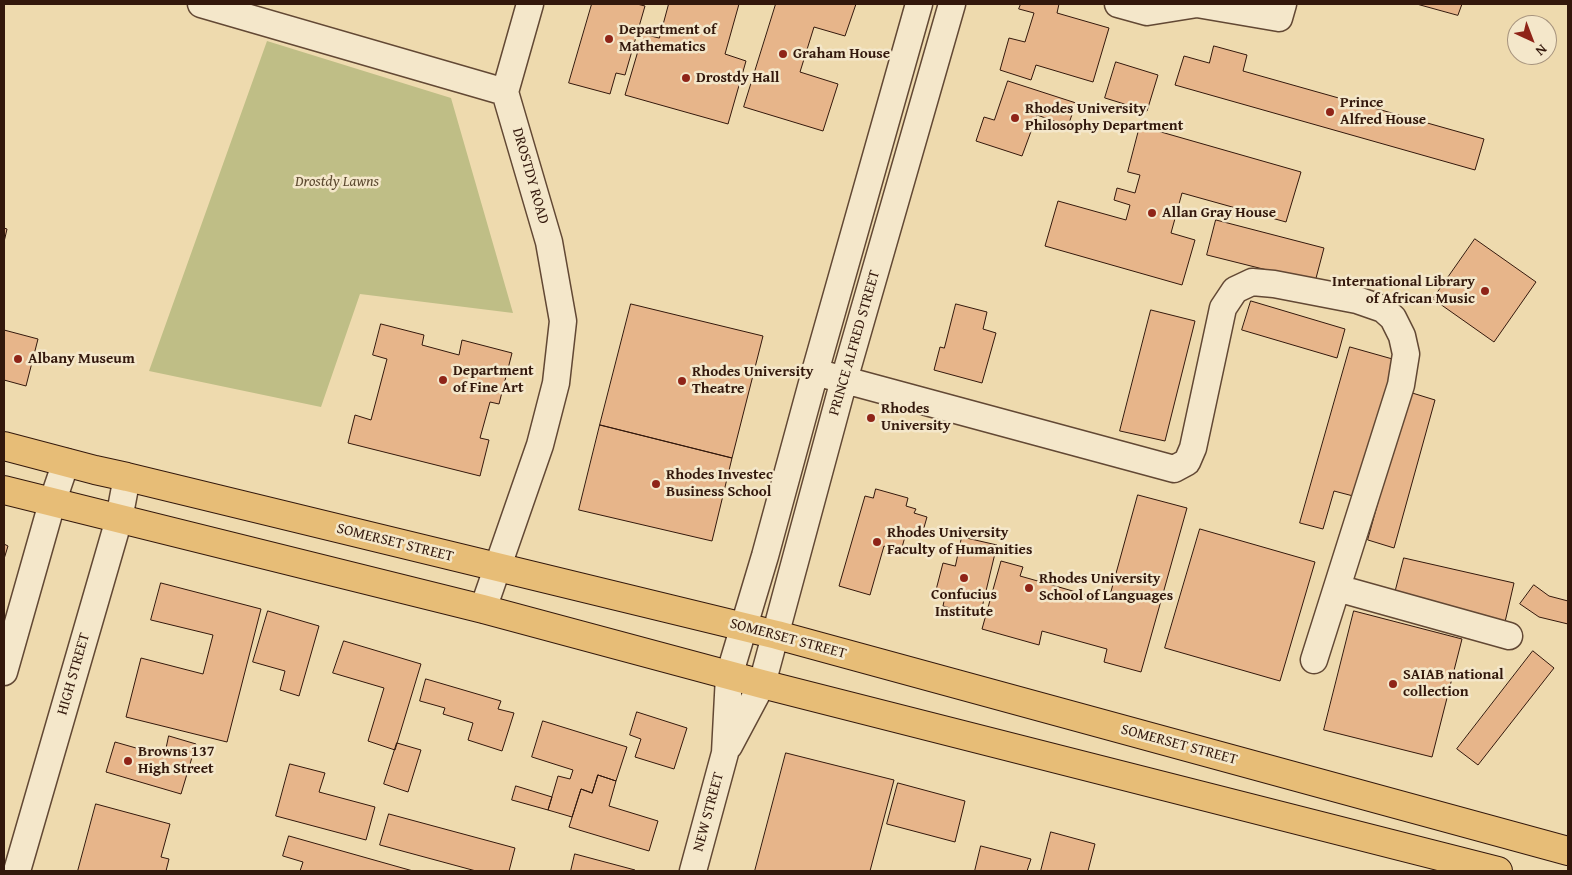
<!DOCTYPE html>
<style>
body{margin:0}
#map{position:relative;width:1572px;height:875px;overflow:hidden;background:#eedaae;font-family:"Gentium Book Plus",serif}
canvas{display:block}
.frame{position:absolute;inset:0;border:5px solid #33180c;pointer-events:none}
.north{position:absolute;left:1507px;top:15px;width:50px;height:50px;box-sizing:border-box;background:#f4e7ca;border:1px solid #a7947e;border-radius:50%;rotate:137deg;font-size:14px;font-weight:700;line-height:20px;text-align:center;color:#33180c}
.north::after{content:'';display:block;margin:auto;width:18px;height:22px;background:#8f2418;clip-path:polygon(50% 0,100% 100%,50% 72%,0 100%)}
</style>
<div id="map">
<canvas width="1572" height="875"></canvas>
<div class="frame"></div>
<div class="north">N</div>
</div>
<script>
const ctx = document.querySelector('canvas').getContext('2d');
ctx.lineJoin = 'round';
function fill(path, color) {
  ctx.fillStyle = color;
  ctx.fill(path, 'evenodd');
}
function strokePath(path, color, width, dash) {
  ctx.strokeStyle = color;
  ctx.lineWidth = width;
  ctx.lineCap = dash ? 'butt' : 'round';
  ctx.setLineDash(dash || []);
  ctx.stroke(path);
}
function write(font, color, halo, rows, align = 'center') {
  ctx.font = font + ' "Gentium Book Plus",serif';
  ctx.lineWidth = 5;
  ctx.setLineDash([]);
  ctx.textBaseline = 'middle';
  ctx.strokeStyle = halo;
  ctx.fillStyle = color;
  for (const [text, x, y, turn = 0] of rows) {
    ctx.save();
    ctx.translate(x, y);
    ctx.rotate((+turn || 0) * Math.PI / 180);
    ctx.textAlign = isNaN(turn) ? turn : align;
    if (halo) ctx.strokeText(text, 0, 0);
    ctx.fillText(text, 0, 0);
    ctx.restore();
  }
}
const green = new Path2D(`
 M267,41l184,57 62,215 -153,-19 -39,113 -172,-36z`);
const building = new Path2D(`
 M592,4h45l8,2 -20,69 -9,-2 -6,21 -41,-11z
 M669,4h70l-14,50 21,7 -18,63 -103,-29 18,-61 16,4z
 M776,4h80l-11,32 -31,-9 -14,45 38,12 -15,47 -79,-24z
 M1021,4h38l-2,9 52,15 -16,54 -57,-17 -5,15 -31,-10 9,-32 16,4 9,-29 -15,-4z
 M1417,4h45l-4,11z
 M1214,46l33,9 -4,16 241,68 -9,31 -300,-85 9,-29 25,7z
 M1116,62l42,13 -11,36 -42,-13z
 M1008,81l68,22 -8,23 -31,-11 -15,41 -46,-15 8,-24 10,3z
 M1140,126l161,46 -15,50 -104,-29 -11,40 24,7 -13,45 -137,-39 13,-45 68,19 4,-15 -16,-5 3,-12 18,5 5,-18 -12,-3z
 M1216,220l108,28 -9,34 -108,-27z
 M4,228l3,1 -3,13z
 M1475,239l61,43 -42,60 -61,-43z
 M1251,301l94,28 -8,29 -95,-28z
 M631,304l132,32 -31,122 -132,-33z
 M956,304l31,8 -4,17 13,4 -14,50 -48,-13 6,-23 4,1z
 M1151,310l44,11 -30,120 -45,-10z
 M381,324l43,11 -2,10 37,10 3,-15 50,13 -13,51 -9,-2 -10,36 9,2 -9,36 -132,-33 7,-28 16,5 16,-61 -14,-4z
 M4,330l34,9 -12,47 -22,-6z
 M1350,347l46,13 -39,137 -23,-6 -11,38 -23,-6z
 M1409,392l26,8 -41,148 -26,-8z
 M600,425l132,33 -20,83 -133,-31z
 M876,489l32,9 -2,8 10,3 -2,4 13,4 -6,21 -15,-5 -5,18 -17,-5 -14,49 -31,-9 26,-90 8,2z
 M1138,495l49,13 -46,164 -37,-10 3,-13 -65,-18 -3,14 -57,-16 19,-68 22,6 -3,9 88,25z
 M1200,529l115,33 -35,119 -115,-33z
 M962,537l35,8 -17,71 -37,-10 3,-14 -10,-2 7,-27 12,3z
 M4,544l4,2 -4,13z
 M1404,558l110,25 -9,39 -111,-25z
 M161,583l100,26 -34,133 -101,-25 15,-59 62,16 10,-39 -62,-15z
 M1534,585l15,11 19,5v23l-29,-7 -19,-13z
 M268,611l51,15 -20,70 -19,-6 5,-19 -32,-9z
 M1354,611l108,28 -30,118 -108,-27z
 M344,641l77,23 -26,86 -27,-9 16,-53 -51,-15z
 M1533,651l21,17 -76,97 -21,-16z
 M426,679l75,22 -3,8 16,4 -12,38 -34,-11 5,-17 -30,-9 2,-6 -25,-7z
 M637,712l50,16 -13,41 -39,-12 6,-18 -11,-4z
 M543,721l84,26 -11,34 -18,-6 -6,18 -11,-4 -9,28 -24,-7 10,-34 12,3 3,-9 -41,-13z
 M169,736l27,8 -15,50 -75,-22 9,-30 49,14z
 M397,743l24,7 -13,42 -24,-8z
 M786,753l108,27 -24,91h-115z
 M290,764l35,9 -6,19 56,15 -9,33 -90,-24z
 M598,775l18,6 -7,25 49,15 -9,30 -80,-24 12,-38 11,4z
 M898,783l67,18 -10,41 -68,-18z
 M516,786l36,11 -4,13 -36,-10z
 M96,804l74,20 -9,33 8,2 -3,12h-88z
 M389,814l126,34 -6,23h-33l-96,-26z
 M1051,832l44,12 -7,27h-47z
 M289,836l124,35h-113l3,-9 -20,-6z
 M981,846l50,13 -4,12h-52z
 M575,854l60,16v1h-64z`);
const minor = new Path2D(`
 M201,4l304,88
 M1118,4l29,8 50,-8 82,14 4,-14
 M505,92l25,-88
 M815,372l359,97 13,-7 6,-14 30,-140 12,-18 17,-8 22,2 83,16 26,9 10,9 9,18 4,18 -5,31 -87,275
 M1337,588l172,48
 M483,609l57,-164 16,-62 7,-62 -14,-79 -44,-150
 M4,672l48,-169 14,-41
 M729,746l33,-62 82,-304 108,-376
 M17,871l102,-352 8,-42
 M693,871l32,-118 4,-77 36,-120 50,-184 104,-368`);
const major = new Path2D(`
 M4,446l91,24 32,7 650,158 791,216
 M4,490l479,119 279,75 736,187`);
const markers = [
 [609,39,5,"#8f2418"],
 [783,54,5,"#8f2418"],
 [686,78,5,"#8f2418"],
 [1330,112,5,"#8f2418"],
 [1015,118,5,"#8f2418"],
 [1152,213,5,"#8f2418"],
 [1485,291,5,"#8f2418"],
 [18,359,5,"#8f2418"],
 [443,380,5,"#8f2418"],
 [682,381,5,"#8f2418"],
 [871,418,5,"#8f2418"],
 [656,484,5,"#8f2418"],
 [877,542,5,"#8f2418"],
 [964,578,5,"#8f2418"],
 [1029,588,5,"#8f2418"],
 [1393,684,5,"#8f2418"],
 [128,761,5,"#8f2418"]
];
const poiNames = [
 ["Department of",619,30],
 ["Mathematics",619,47],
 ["Graham House",793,54],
 ["Drostdy Hall",696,78],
 ["Prince",1340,103],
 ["Alfred House",1340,120],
 ["Rhodes University",1025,109],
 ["Philosophy Department",1025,126],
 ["Allan Gray House",1162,213],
 ["International Library",1475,282,"right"],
 ["of African Music",1475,299,"right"],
 ["Albany Museum",28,359],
 ["Department",453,371],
 ["of Fine Art",453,388],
 ["Rhodes University",692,372],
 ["Theatre",692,389],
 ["Rhodes",881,409],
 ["University",881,426],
 ["Rhodes Investec",666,475],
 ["Business School",666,492],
 ["Rhodes University",887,533],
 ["Faculty of Humanities",887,550],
 ["Rhodes University",1039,579],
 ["School of Languages",1039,596],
 ["Confucius",964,595,"center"],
 ["Institute",964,612,"center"],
 ["SAIAB national",1403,675],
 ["collection",1403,692],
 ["Browns 137",138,752],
 ["High Street",138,769]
];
const streetNames = [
 ["DROSTDY ROAD",530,176,74],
 ["PRINCE ALFRED STREET",855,343,-74],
 ["SOMERSET STREET",395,543,14],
 ["SOMERSET STREET",788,639,15],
 ["HIGH STREET",74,674,-74],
 ["SOMERSET STREET",1179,745,15],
 ["NEW STREET",709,812,-75]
];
const parkNames = [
 ["Drostdy Lawns",337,182]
];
fill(green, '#bfbe86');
fill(building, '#e7b58a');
strokePath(building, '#33180c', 1);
strokePath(minor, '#624834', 29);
strokePath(major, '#33180c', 30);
strokePath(minor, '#f4e7ca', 26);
strokePath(major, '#e7bd77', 28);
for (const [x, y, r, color] of markers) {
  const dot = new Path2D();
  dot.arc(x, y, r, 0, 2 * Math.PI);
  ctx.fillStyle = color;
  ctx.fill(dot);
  strokePath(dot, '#f4e7ca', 2);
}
write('bold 15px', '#33180c', '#f4e7ca', poiNames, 'left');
write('15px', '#33180c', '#f4e7ca', streetNames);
write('italic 15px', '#5d4a31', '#f4e7ca', parkNames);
</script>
